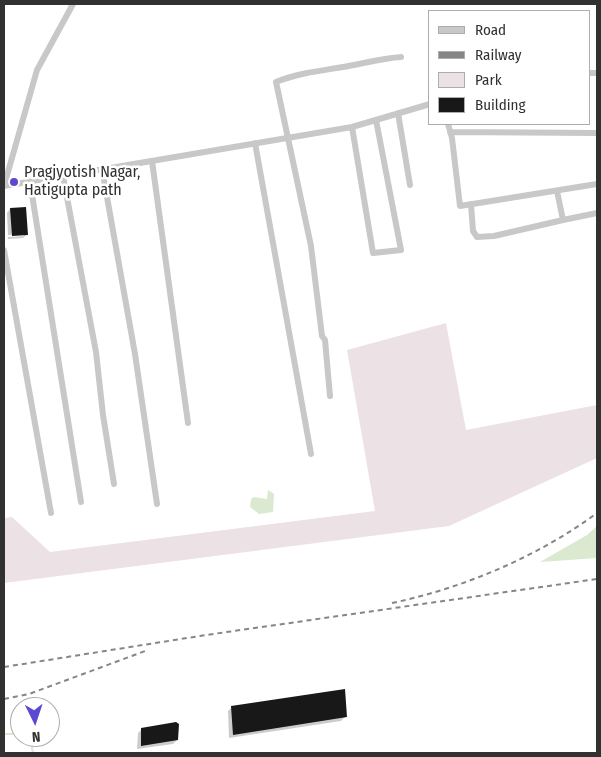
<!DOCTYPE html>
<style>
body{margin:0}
#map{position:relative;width:601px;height:757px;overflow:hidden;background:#fff;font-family:"Fira Sans Condensed",sans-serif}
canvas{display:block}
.frame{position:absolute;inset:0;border:5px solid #313131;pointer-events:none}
.legend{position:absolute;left:428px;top:10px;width:162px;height:115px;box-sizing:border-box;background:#fff;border:1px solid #adadad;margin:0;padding:6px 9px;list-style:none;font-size:15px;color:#313131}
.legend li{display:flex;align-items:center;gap:10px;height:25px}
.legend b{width:25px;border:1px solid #adadad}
.north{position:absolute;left:10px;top:697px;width:50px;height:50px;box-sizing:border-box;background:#fff;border:1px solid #adadad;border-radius:50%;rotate:176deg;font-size:14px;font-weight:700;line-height:20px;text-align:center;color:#313131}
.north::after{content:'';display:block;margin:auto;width:18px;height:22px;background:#5b49d1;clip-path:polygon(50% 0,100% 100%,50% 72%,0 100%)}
</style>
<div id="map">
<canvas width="601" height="757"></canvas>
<div class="frame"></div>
<ul class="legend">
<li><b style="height:6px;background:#c8c8c8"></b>Road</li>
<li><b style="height:6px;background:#868686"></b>Railway</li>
<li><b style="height:14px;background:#ece1e4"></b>Park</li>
<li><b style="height:14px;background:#181818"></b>Building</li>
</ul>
<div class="north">N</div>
</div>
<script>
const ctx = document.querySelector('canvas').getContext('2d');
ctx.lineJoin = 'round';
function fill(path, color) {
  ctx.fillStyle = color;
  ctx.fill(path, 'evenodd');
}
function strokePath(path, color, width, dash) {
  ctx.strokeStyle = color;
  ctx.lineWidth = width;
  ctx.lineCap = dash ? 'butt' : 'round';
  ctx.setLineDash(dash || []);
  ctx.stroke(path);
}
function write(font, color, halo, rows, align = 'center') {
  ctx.font = font + ' "Fira Sans Condensed",sans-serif';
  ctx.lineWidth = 5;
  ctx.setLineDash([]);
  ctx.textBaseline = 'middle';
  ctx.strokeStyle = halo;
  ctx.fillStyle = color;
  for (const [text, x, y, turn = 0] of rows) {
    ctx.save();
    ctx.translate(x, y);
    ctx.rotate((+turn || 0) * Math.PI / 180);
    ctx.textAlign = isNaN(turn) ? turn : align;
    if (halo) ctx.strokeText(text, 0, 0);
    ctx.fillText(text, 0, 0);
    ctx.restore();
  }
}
const green = new Path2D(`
 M446,323l20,107 131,-25v53l-148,68 -445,57v-65l8,-1 38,35 325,-41 -28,-161z`);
const water = new Path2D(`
 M268,490l6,4 -1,18 -14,2 -9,-7 1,-8 3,-2 13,2z
 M597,526v32l-57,4 47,-27z`);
const shadow = new Path2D(`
 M10,209l17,25 -4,4 -15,1v-2l16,-1v-2l-16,1 -1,-22z
 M232,707l113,10 -4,4 -112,17 -1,-27z
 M142,729l35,11 -4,4 -36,5 1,-16z`);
const stream = new Path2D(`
 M4,734h16
 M30,737l3,16`);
const building = new Path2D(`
 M26,207l2,28 -16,1 -2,-28z
 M345,689l2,28 -114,18 -2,-29z
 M176,722l3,2 -1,16 -37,6v-18z`);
const street = new Path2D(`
 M73,4l-36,66 -33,116 348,-59 78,-23
 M590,73h7
 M398,113l12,72
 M448,124l4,14 8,68 137,-22
 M352,127l21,126 28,-3 -25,-130
 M450,132l147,1
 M255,143l56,311
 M152,161l36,262
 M102,169l33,185 22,150
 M63,176l33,176 7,63 11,69
 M30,182l51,320
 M557,191l6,29 34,-7
 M471,204l2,27 4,6 17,-1 69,-16
 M4,250l47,263
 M330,396l-5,-56 -3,-4 -11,-90 -35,-164c27,-11 55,-12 83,-18 15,-3 27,-6 42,-7`);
const rail = new Path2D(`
 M392,603c72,-15 147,-47 205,-90
 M4,667l202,-32 391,-56
 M4,699l25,-5 119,-44`);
const markers = [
 [14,182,5,"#5b49d1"]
];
const poiNames = [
 ["Pragjyotish Nagar,",24,173],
 ["Hatigupta path",24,191]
];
fill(green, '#ece1e4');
fill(water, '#dae9cf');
fill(shadow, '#0003');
strokePath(stream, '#dae9cf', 2);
fill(building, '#181818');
strokePath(street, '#c8c8c8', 6);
strokePath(rail, '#868686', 2, [5, 4]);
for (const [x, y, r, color] of markers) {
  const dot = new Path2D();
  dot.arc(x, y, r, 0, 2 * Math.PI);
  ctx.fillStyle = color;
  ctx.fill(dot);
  strokePath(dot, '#fff', 2);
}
write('16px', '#313131', '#fff', poiNames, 'left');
</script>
